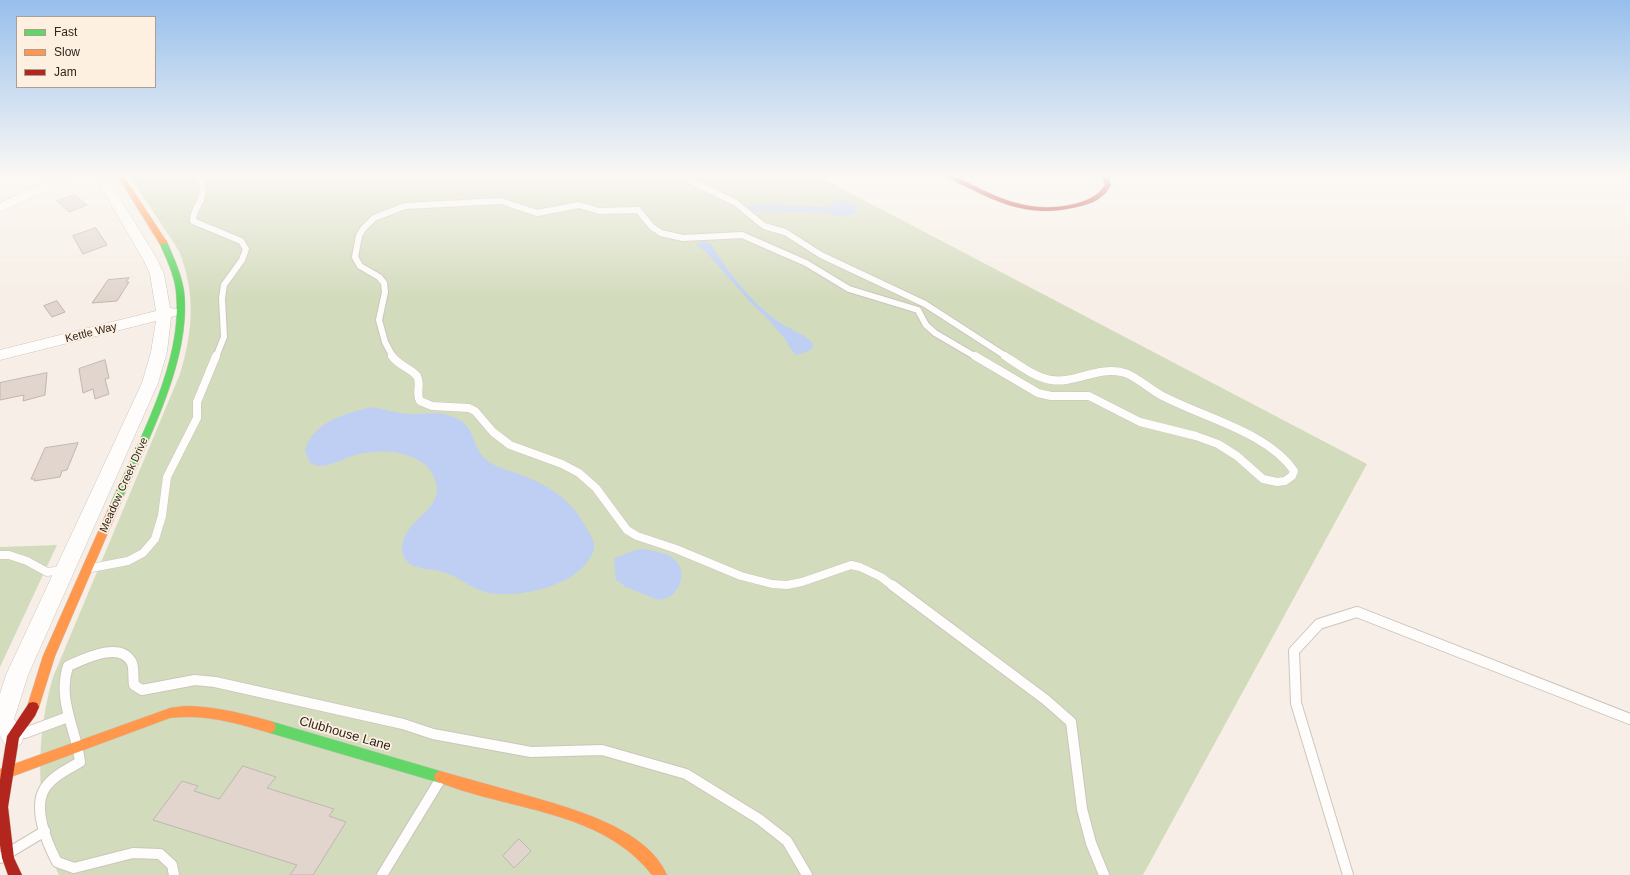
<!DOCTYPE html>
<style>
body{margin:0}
#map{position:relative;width:1630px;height:875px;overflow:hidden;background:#f7efe7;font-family:Arial,sans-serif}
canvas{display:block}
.legend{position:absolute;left:16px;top:16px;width:140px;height:72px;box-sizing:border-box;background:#fdf0e1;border:1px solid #aa9f92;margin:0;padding:5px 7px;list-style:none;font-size:12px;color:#2e261c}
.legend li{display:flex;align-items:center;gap:8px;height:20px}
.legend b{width:20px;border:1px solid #aa9f92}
</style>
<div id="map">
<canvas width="1630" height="875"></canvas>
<ul class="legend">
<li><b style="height:5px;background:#63d668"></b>Fast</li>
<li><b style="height:5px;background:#ff974d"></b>Slow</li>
<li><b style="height:5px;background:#b3261e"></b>Jam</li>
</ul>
</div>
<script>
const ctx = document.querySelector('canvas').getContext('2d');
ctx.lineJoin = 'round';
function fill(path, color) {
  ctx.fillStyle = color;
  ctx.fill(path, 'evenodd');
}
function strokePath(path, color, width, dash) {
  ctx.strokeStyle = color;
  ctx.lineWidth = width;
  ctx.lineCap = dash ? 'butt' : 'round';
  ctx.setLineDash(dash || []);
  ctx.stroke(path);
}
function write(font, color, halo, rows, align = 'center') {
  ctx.font = font + ' Arial,sans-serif';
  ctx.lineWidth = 3.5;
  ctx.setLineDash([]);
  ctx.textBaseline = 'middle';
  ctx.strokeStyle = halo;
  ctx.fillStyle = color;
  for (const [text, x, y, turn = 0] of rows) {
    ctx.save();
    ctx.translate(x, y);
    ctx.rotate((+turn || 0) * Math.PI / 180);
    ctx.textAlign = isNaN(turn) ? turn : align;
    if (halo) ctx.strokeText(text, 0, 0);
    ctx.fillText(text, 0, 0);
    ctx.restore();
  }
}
const green = new Path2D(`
 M129,175h687l551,289 -224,411h-1084c-5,-9 -6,-20 -9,-29 -14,-55 -13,-114 3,-169l127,-303c13,-43 16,-80 -1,-123z
 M57,545l-57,122v-120z`);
const water = new Path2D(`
 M842,200l11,3 4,5v3c-8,7 -20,8 -27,2l-74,-2 -6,-1 -1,-2 1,-3 3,-1 75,3 7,-6z
 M703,241l8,3c18,30 41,60 71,80 9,6 28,12 32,22 -5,6 -10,7 -18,9l-8,-10 -2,-5 -17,-20 -18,-17 -44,-50 -11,-9z
 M372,407c12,2 24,6 36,7 13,1 28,-3 40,1 31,9 20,30 39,45 9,8 23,10 34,15 28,10 52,26 66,54 3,5 7,11 7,17 1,5 -2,9 -5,13 -16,28 -71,39 -100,34 -16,-3 -28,-15 -43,-20 -10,-4 -22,-3 -32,-7 -15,-7 -14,-22 -7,-34 12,-18 39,-29 27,-55 -3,-7 -8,-12 -14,-16 -20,-11 -39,-11 -61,-7 -15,3 -34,18 -49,9l-5,-12c7,-29 41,-38 67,-44z
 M644,549c9,2 22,3 30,10 11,9 9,26 -1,35 -3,4 -10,5 -15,6l-32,-13 -10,-7 -2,-21 18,-8z`);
const building = new Path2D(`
 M75,195l12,10 -18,7 -12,-11z
 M96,228l11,17 -24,9 -10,-18z
 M129,278l-3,4h3l-12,19 -25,2 16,-23z
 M57,301l8,11 -13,5 -8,-11z
 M105,360l4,18 -4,1 4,15 -14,5 -2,-10 -10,4 -4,-24z
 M47,373l-2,22 -22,6 1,-6 -24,5v-17z
 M78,443l-11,27 -5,1 -2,6 -26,4 1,-2h-4l14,-31z
 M243,766l33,11 -9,11 67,21 -5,7 17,6 -33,53h-23l7,-10 -144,-45 29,-39 16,5 -4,5 25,8z
 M519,839l12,12 -17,17 -11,-12z`);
const laneFar2 = new Path2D(`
 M198,175c13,27 -5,27 -5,46l48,20 5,8 -4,11 -18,25 -2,13 2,39 -8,20
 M679,175l57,28 28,23 21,6 36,23 104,49 82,53
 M393,357l-8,-15 -6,-22 6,-28 -1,-9 -5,-6 -19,-11 -5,-9 4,-21 4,-7 11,-11 31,-12 96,-5 36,12 42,-8 20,6 39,-1 14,17 9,6 22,5 59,-3 64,28 43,26 69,21 8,15 9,8 41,24`);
const laneFar1 = new Path2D(`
 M392,356c6,9 18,12 25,20 5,8 -2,17 3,25l12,5 37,2 6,3 18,21 17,13 52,19 17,9 17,15 31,42 10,6 39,13 65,27 31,8 15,1 15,-3 49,-17 9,2 21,10 12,9
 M975,356l63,37 13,3h38l51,26 56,14 22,8 19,12 26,23 14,3 8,-1 7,-5 2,-5c-27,-40 -94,-54 -135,-77 -11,-6 -22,-17 -34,-21 -26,-8 -50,11 -74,7 -17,-3 -32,-15 -46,-24
 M0,555h9l18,6 20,11 17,-2
 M91,568l37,-7 15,-8 12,-14 7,-23 5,-39 30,-59v-16l19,-46`);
const lane = new Path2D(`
 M892,585l154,115 25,22 11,87 9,34 13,32
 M25,733l43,-16
 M0,858l45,-27
 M174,875l-2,-10 -12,-11 -27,-1 -59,15 -17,-6c-10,-19 -25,-54 -12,-74 8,-12 23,-19 35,-26 -4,-34 -23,-61 -12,-96 16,-7 53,-26 64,-3 2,5 1,16 2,22l8,5 53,-10 20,2 188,42 30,10 98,18 71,-2 84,24 73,45 28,22 20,34
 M382,875l58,-95
 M1348,875l-52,-172 -2,-52 25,-27 38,-12 273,107`);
const street = new Path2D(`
 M59,175h16l-2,3 -73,34v-9z
 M94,175h12l51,84 7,15 6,34 8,1 2,3 -2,3 -7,2 -4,35 -9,31 -130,292 -14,44 10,17 -3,8 -8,3 -8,-3 -5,-8v-42l6,-19 136,-292 9,-31 5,-31 -156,39v-10l156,-39 -6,-37 -7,-15z`);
const fast = new Path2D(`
 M160,240h6l1,2c7,16 14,31 17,49 8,70 -38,152 -65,216l-2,3h-6l-2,-3c28,-64 75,-145 67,-216 -2,-17 -10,-33 -17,-49z
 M270,721l170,50 4,2 2,4 -2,4 -4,2 -170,-50 -4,-2 -2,-4 2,-4z`);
const slow = new Path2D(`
 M117,175h6l44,67 -1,2h-6z
 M114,503l3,1 2,3 -64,149 -16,51 -2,4 -4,1 -4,-1 -2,-4 16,-51 66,-149 2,-3z
 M184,706c30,0 57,7 86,15l4,2 2,4 -2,4 -4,2c-34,-10 -65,-19 -100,-15l-170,63v-12l170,-61z
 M440,771c27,8 55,15 82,23 45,13 125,33 145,81h-15c-51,-66 -145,-64 -216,-94l-2,-4 2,-4z`);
const jam = new Path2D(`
 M945,175h8c41,21 74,40 121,29 13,-3 24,-8 31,-19l-3,-10h6l3,10c-7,14 -20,19 -34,22 -42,10 -71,0 -108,-19 -8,-4 -18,-7 -24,-13z
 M33,702l4,1 2,4 -4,9 -16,22 -11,69 6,51 8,17h-14l-6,-17 -2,-13v-65l7,-44 22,-33z`);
const streetNames = [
 ["Kettle Way",91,333,-14],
 ["Meadow Creek Drive",124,485,-66]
];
const nearStreetnames = [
 ["Clubhouse Lane",345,734,16]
];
fill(green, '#d3dbbd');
fill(water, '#becff3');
fill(building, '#e2d5ce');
strokePath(building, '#bfb6b1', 1);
strokePath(laneFar2, '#ccc5bc', 8);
strokePath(laneFar1, '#ccc5bc', 9);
strokePath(lane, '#ccc5bc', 12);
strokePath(street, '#ccc5bc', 1);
strokePath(fast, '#ccc5bc', 1);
strokePath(slow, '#ccc5bc', 1);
strokePath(jam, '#ccc5bc', 1);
strokePath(laneFar2, '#fefdfb', 6);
strokePath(laneFar1, '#fefdfb', 8);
strokePath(lane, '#fefdfb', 10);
fill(street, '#fefdfb');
fill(fast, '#63d668');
fill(slow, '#ff974d');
fill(jam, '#b3261e');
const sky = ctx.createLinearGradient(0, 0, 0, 298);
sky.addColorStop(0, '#97bfec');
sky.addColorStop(0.59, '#fbf8f4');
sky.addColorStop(1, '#fbf8f400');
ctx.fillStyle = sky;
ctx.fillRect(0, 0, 1630, 298);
write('11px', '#2e261c', '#fdf0e1', streetNames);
write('13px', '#2e261c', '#fdf0e1', nearStreetnames);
</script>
